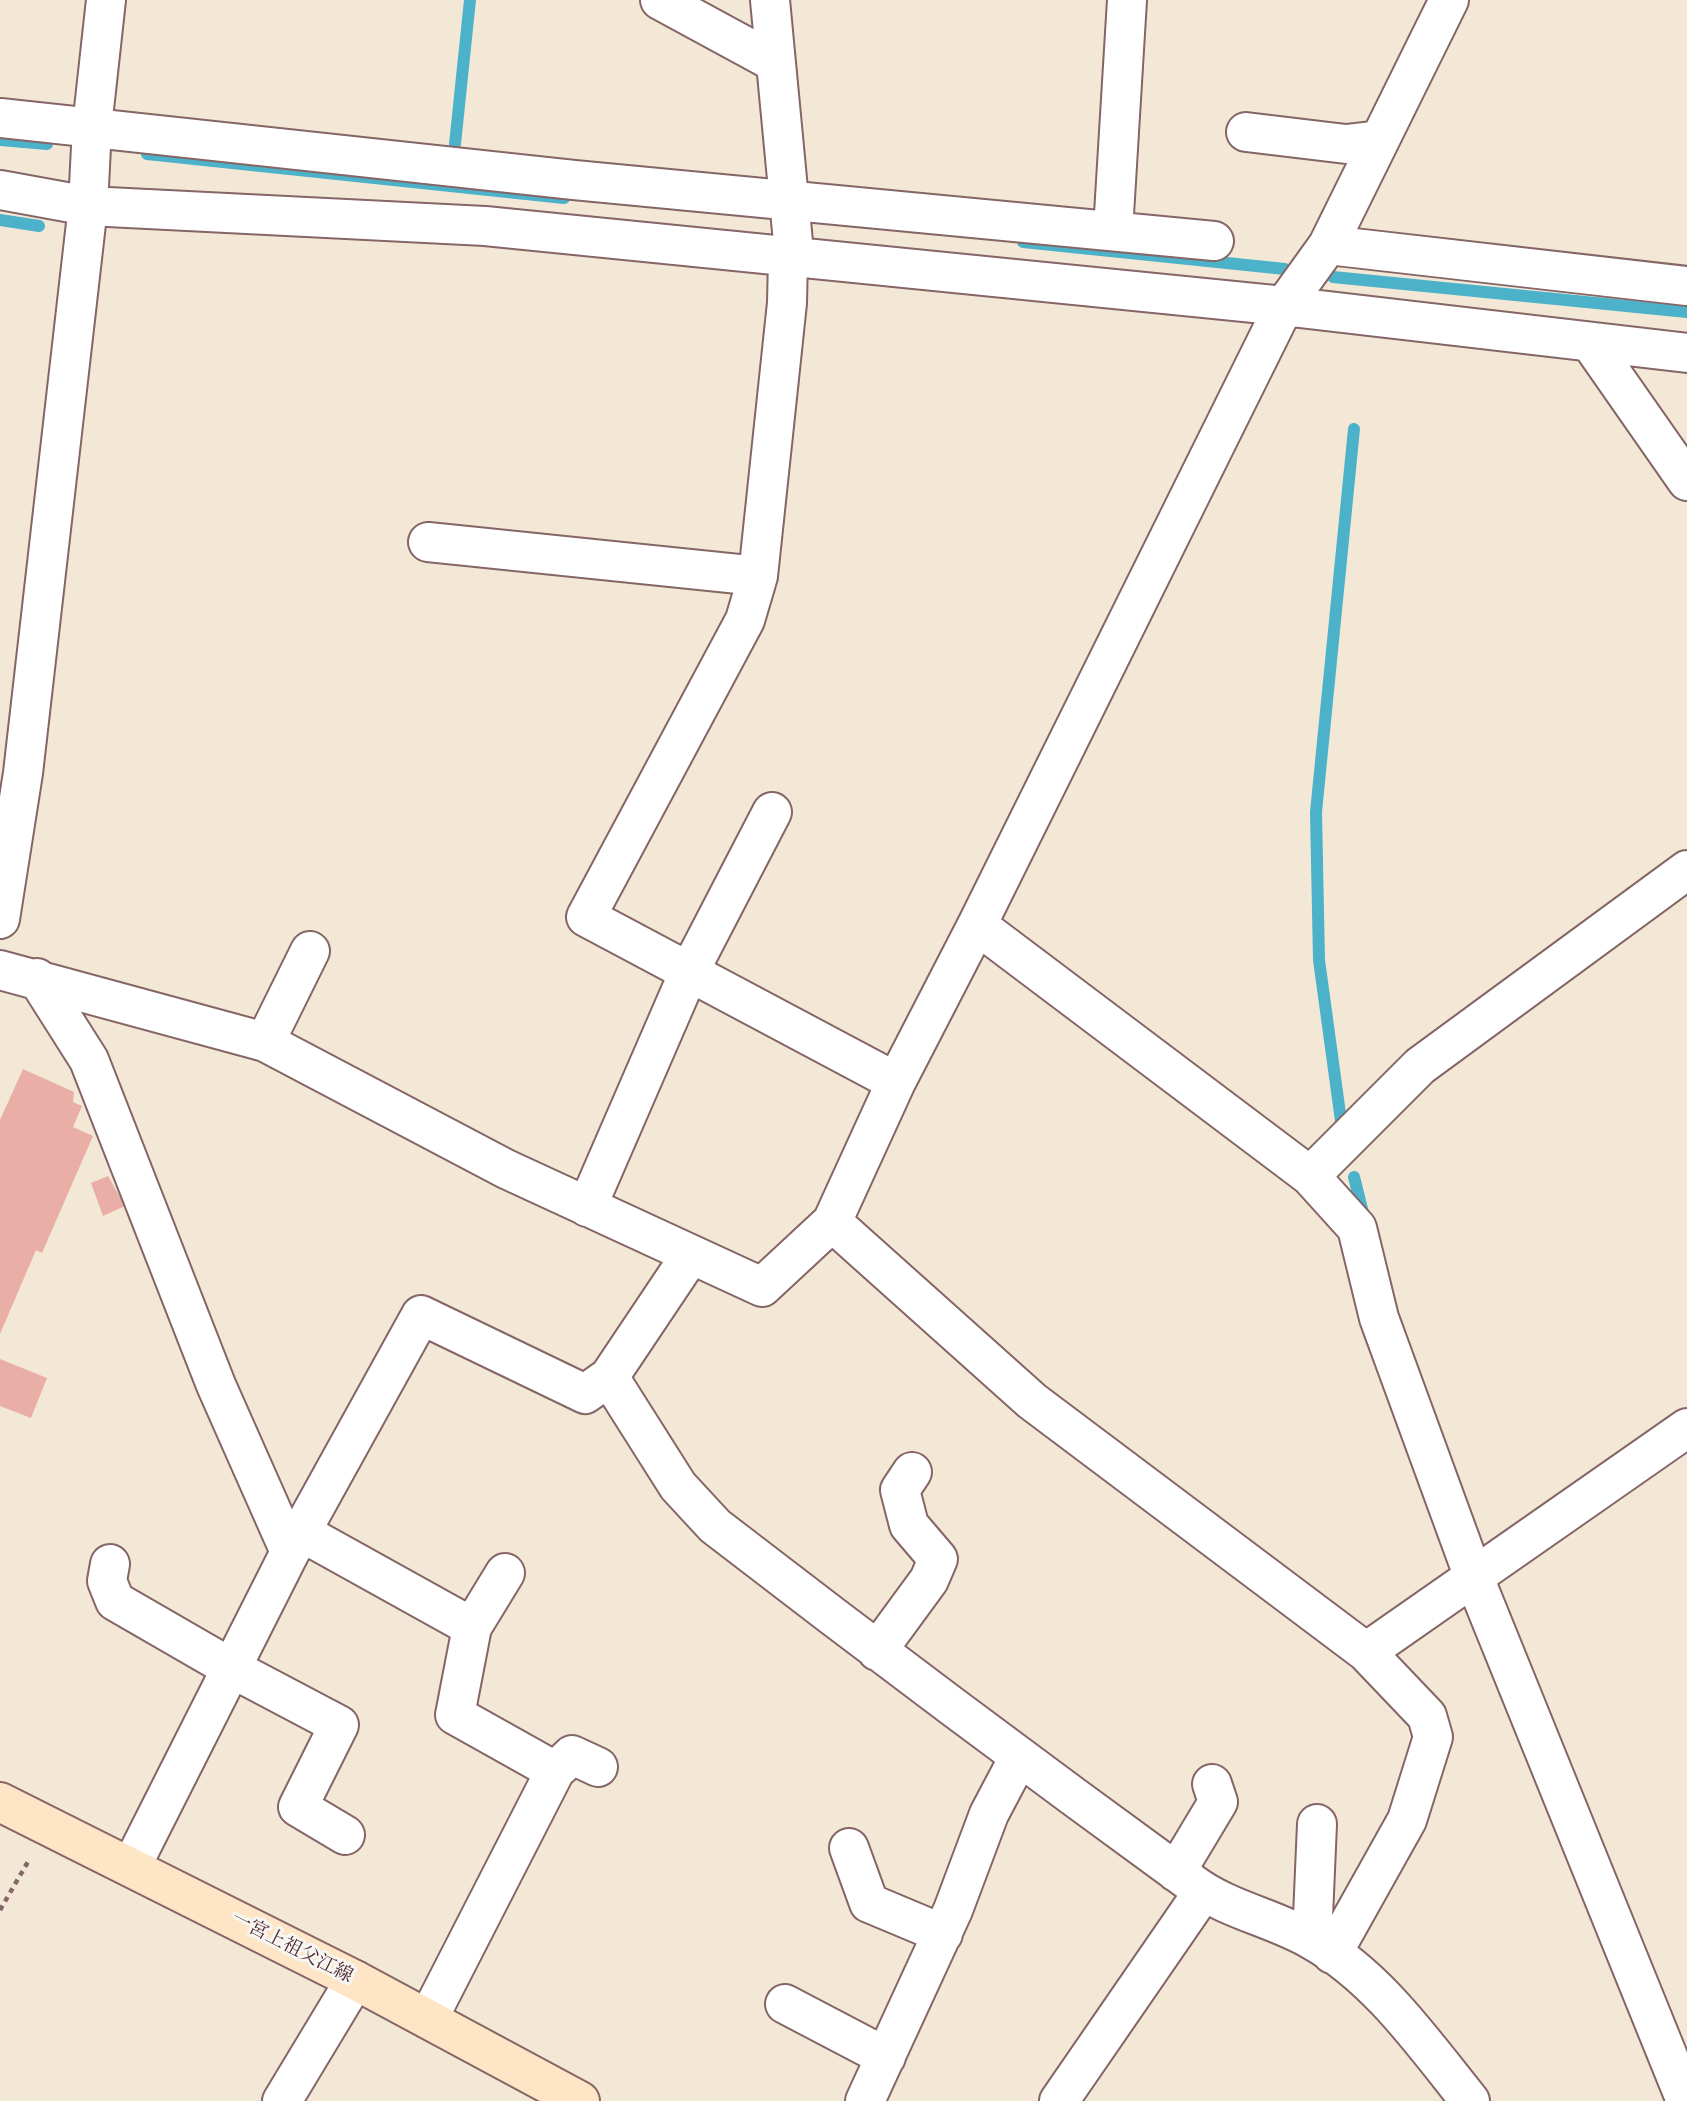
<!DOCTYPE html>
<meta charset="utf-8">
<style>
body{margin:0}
canvas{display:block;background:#f3e8d5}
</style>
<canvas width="1687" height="2101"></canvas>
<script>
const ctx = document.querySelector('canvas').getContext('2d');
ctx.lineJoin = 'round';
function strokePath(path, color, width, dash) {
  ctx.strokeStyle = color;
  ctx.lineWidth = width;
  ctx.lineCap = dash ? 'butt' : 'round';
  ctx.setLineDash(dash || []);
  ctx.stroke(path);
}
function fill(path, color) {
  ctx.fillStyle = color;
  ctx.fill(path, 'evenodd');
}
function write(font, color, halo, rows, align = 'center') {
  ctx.font = font + ' "IM FELL Great Primer","Noto Serif JP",serif';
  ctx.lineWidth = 6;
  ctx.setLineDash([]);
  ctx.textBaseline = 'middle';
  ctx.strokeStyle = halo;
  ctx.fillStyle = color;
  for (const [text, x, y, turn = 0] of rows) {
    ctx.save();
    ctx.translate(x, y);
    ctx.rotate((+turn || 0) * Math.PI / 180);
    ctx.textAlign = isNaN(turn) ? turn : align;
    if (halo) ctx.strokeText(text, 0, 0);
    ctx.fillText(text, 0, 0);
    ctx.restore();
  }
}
const stream = new Path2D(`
 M0,140l47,4
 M455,144l15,-144
 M147,154l417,44
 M0,220l39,6
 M1023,242l262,27
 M1333,277l354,35
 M1341,1121l-22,-161 -3,-148 38,-383
 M1354,1177l10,40`);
const building = new Path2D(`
 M23,1069l51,23 -1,10 9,4 -9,21 20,9 -51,117 -6,-3 -36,84v-214z
 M108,1176l17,30 -22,10 -12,-33z
 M0,1359l47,19 -16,40 -31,-12z`);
const path = new Path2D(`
 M0,1910l29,-50`);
const minor = new Path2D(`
 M660,0l116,63
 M770,0l23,242 -5,16 -1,45 -29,273 -13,44 -159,297 310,165
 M0,118l574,62 640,61
 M1246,132l100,12 34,-4
 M88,206l397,20 799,80 403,47
 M1113,231l14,-231
 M1328,245l359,41
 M1590,342l97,139
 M428,542l330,34
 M977,925l333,251 110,-110 267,-196
 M0,970l265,72 241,127 256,118 70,-65
 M37,978l52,82 127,325 74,167
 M265,1042l45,-91
 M1310,1176l47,52 22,90 94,257 213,526
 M587,1207l102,-235 83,-160
 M609,1377l69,109 37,40c158,122 317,241 478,358 35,26 81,34 119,56 66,37 112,104 158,161
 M301,1532l171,95 -17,88 100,56
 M110,1564l-3,17 8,20 116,67 108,57 -41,82 47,28
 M472,1627l33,-54
 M877,1651l52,-71 9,-21 -29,-34 -9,-35 12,-18
 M1366,1652l321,-224
 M849,1848l20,55 74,31
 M131,1867l159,-315 131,-237 164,79 24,-17 81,-121
 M1176,1872l42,-70 -6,-18
 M1312,1940l5,-116
 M1332,1954l75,-134 26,-83 -6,-21 -61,-64 -334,-251 -200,-179 64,-140 81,-157 307,-619 44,-61 121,-245
 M785,2004l101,53
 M428,2019l127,-248 17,-16 26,12
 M282,2101l73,-121
 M865,2101l88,-191 36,-96 29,-55
 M1059,2101l144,-209`);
const tertiary = new Path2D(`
 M0,190l88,16
 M0,919l23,-146 65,-567 4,-79 14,-127`);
const secondary = new Path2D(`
 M0,1802l355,178 225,121`);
const streetNames = [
 ["一宮上祖父江線",292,1948,27]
];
strokePath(stream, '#4bb2ca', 12);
fill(building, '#e9aea6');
strokePath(minor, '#856566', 42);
strokePath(tertiary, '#856566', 42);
strokePath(secondary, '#856566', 42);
strokePath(path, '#856566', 4.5, [5, 5]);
strokePath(minor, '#fff', 38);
strokePath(tertiary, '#fff', 38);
strokePath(secondary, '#fde5c5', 38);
write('19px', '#4a1f2b', '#f6f6f2', streetNames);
</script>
